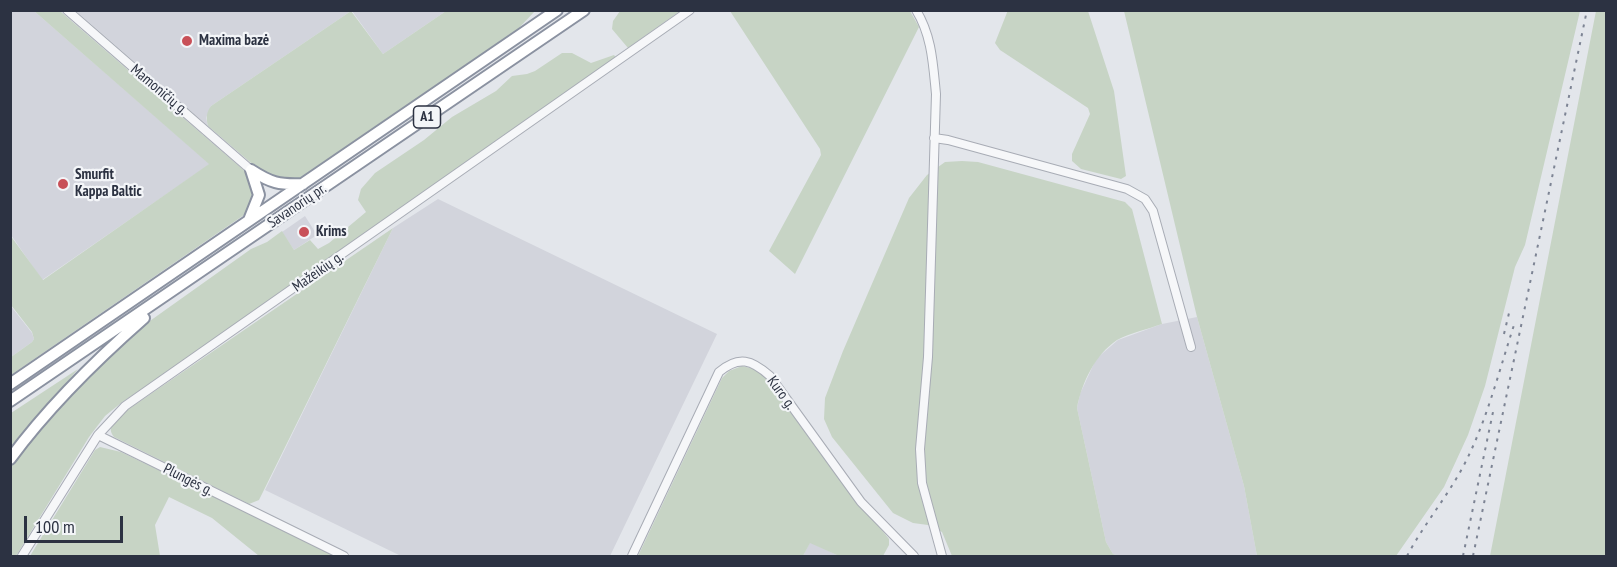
<!DOCTYPE html>
<meta charset="utf-8">
<style>
body{margin:0}
#map{position:relative;width:1617px;height:567px;overflow:hidden;background:#e3e6eb;font-family:"PT Sans Narrow",sans-serif}
canvas{display:block}
.frame{position:absolute;inset:0;border:12px solid #2c3242;pointer-events:none}
.scale{position:absolute;left:24px;top:516px;width:99px;height:27px;box-sizing:border-box;border:3px solid #2c3242;border-top:0;padding-left:8px;font-size:18px;line-height:21px;white-space:nowrap;color:#2c3242;-webkit-text-stroke:4px #f3f5f8;paint-order:stroke}
</style>
<div id="map">
<canvas width="1617" height="567"></canvas>
<div class="frame"></div>
<div class="scale">100 m</div>
</div>
<script>
const ctx = document.querySelector('canvas').getContext('2d');
ctx.lineJoin = 'round';
function fill(path, color) {
  ctx.fillStyle = color;
  ctx.fill(path, 'evenodd');
}
function strokePath(path, color, width, dash) {
  ctx.strokeStyle = color;
  ctx.lineWidth = width;
  ctx.lineCap = dash ? 'butt' : 'round';
  ctx.setLineDash(dash || []);
  ctx.stroke(path);
}
function write(font, color, halo, rows, align = 'center') {
  ctx.font = font + ' "PT Sans Narrow",sans-serif';
  ctx.lineWidth = 4.5;
  ctx.setLineDash([]);
  ctx.textBaseline = 'middle';
  ctx.strokeStyle = halo;
  ctx.fillStyle = color;
  for (const [text, x, y, turn = 0] of rows) {
    ctx.save();
    ctx.translate(x, y);
    ctx.rotate((+turn || 0) * Math.PI / 180);
    ctx.textAlign = isNaN(turn) ? turn : align;
    if (halo) ctx.strokeText(text, 0, 0);
    ctx.fillText(text, 0, 0);
    ctx.restore();
  }
}
const built = new Path2D(`
 M10,11h24l176,153 -168,116 -31,-45z
 M76,11h275l-140,95 -5,12 2,8z
 M352,11h94l-63,43z
 M438,199l279,135 -107,222h-209l-136,-66 128,-262z
 M305,216l12,19 -23,15 -12,-18z
 M10,305l22,28 2,6 -2,3 -21,15z
 M1197,317l47,169 13,70h-138l-6,-2 -7,-12 -29,-134 3,-14 16,-35 22,-19 44,-16z
 M810,542l29,14h-36z`);
const green = new Path2D(`
 M1008,10l80,1 26,80 12,85 -5,3 -40,-10 -9,-8v-7l18,-40 -2,-6 -88,-58 -5,-7z
 M34,11h26l187,162c7,18 12,26 -3,42l-233,160v-18l21,-15 2,-3 -2,-7 -21,-27 -1,-70 33,45 166,-116z
 M351,11l32,43 63,-43h89l-17,18 -218,149 -8,3 -27,-6 -57,-49c-2,-8 -2,-13 3,-20z
 M620,11v-1l60,1 -52,37 -16,-19 1,-8z
 M730,11h180l9,16 -124,247 -26,-23 52,-96 -1,-6z
 M1124,11h456l-55,234 -10,22 -30,119 -17,49 -24,52 -48,69h-139l-13,-70 -47,-169z
 M1596,11h10v545h-116z
 M562,53h10l19,10 23,-8 3,4 -385,270 -111,74 -16,13 -16,21 -73,119h-5v-91l21,-30 27,-32 74,-70 118,-84 16,-7 15,-11 12,19 16,-10 8,9 11,-6 37,-31 -8,-12 3,-11 14,-16 49,-33 28,-23 44,-26 16,-15 15,-2 8,-3z
 M962,161l16,1 147,40 7,7 30,115c-14,5 -32,9 -45,16 -22,15 -35,42 -40,68l29,134 7,12 6,2h-167l-10,-24 -14,-7 -15,-2 -20,-10 -61,-76 -8,-18 1,-21 18,-47 66,-153 18,-23 18,-13z
 M393,228l-134,272 -10,4 -135,-67c-7,-9 -1,-14 6,-22z
 M742,366l16,4 6,5 51,71 74,93v6l-6,11h-44l-29,-13 -7,13h-165l84,-178 7,-7z
 M78,369l-60,73 -7,10v-39z
 M100,447l21,5 216,104h-78l-47,-38 -43,-21 -14,28 5,31h-130l65,-106z`);
const minor = new Path2D(`
 M67,10l184,160
 M916,10c16,26 17,54 20,84l-8,263 -8,92 2,34 20,73
 M934,138l14,2 179,49 18,10 8,12 38,136
 M98,435l246,121
 M22,556l76,-121 27,-29 565,-396
 M632,556l87,-184c20,-17 33,-12 51,4l91,126 53,54`);
const highway = new Path2D(`
 M251,170c20,13 28,15 52,14
 M249,220l10,-25 -8,-25
 M10,384l547,-374
 M10,401l574,-391
 M10,459c39,-53 85,-98 134,-141`);
const rail = new Path2D(`
 M1504,334l6,-25
 M1407,556c17,-32 41,-60 58,-93 22,-43 34,-92 49,-138
 M1463,556l30,-144
 M1473,556l114,-546`);
const markers = [
 [187,41,6,"#c85058"],
 [63,184,6,"#c85058"],
 [304,232,6,"#c85058"]
];
const shields = [
 [427,117,27]
];
const shieldNames = [
 ["A1",427,117]
];
const poiNames = [
 ["Maxima bazė",199,41],
 ["Smurfit",75,175],
 ["Kappa Baltic",75,192],
 ["Krims",316,232]
];
const streetNames = [
 ["Mamoničių g.",159,90,40],
 ["Savanorių pr.",297,206,-34],
 ["Mažeikių g.",318,272,-35],
 ["Kuro g.",781,393,54],
 ["Plungės g.",188,480,27]
];
fill(built, '#d2d4dc');
fill(green, '#c7d4c5');
strokePath(minor, '#a8acb5', 10);
strokePath(highway, '#8b92a1', 14);
strokePath(minor, '#f6f7f9', 8);
strokePath(highway, '#fff', 10);
strokePath(rail, '#7d8494', 2, [3, 6]);
for (const [x, y, r, color] of markers) {
  const dot = new Path2D();
  dot.arc(x, y, r, 0, 2 * Math.PI);
  ctx.fillStyle = color;
  ctx.fill(dot);
  strokePath(dot, '#f3f5f8', 2);
}
for (const [x, y, w] of shields) {
  const box = new Path2D();
  box.roundRect(x - w / 2, y - 11, w, 22, 4.5);
  ctx.fillStyle = '#f3f5f8';
  ctx.fill(box);
  strokePath(box, '#2c3242', 1.5);
}
write('bold 14px', '#2c3242', null, shieldNames);
write('bold 15px', '#2c3242', '#f3f5f8', poiNames, 'left');
write('15px', '#2c3242', '#f3f5f8', streetNames);
</script>
